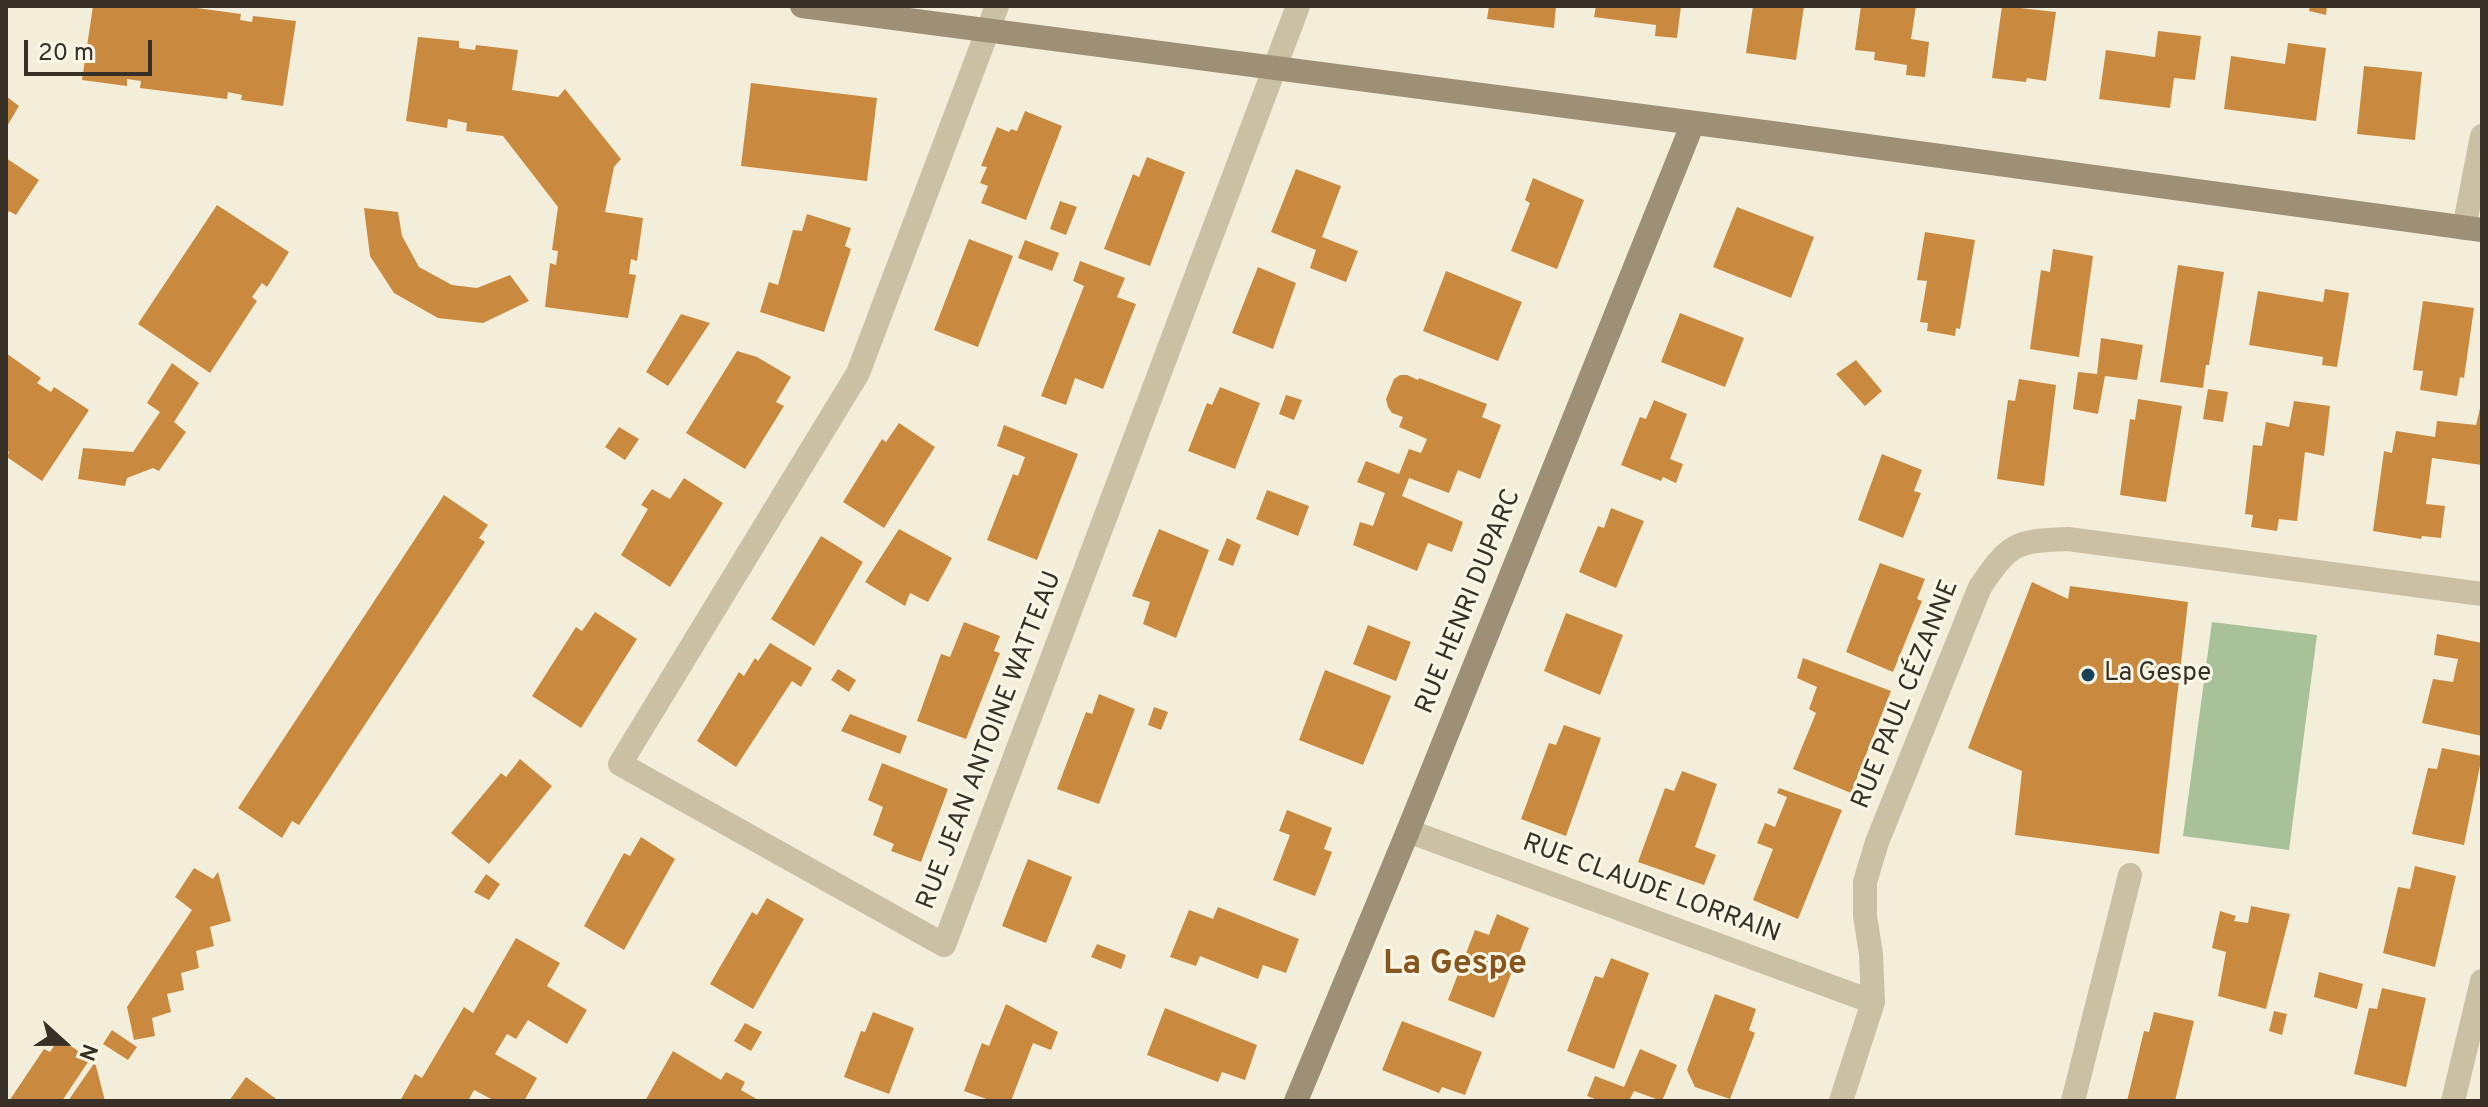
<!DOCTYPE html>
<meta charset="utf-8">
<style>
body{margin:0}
#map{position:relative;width:2488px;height:1107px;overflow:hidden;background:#f2eed9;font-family:Overpass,sans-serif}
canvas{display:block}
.frame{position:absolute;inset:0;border:8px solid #363027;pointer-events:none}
.north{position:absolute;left:24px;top:1003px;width:80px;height:80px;-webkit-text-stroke:6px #faf6e6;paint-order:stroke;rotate:111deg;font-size:22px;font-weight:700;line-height:32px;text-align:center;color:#363027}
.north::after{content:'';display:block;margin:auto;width:28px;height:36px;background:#363027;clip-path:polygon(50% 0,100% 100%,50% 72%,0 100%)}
.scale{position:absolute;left:24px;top:40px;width:128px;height:36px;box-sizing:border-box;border:4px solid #363027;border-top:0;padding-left:10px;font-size:24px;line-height:28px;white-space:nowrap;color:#363027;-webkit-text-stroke:6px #faf6e6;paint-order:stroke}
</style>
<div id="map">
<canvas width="2488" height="1107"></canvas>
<div class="frame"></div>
<div class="north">N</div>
<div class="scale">20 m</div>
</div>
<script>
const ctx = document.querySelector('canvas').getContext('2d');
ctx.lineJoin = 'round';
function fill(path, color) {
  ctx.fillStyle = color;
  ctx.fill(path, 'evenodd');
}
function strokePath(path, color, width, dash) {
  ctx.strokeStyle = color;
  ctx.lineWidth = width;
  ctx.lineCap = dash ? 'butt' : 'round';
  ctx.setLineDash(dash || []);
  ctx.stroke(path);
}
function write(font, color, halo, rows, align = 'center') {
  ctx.font = font + ' Overpass,sans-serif';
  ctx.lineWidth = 6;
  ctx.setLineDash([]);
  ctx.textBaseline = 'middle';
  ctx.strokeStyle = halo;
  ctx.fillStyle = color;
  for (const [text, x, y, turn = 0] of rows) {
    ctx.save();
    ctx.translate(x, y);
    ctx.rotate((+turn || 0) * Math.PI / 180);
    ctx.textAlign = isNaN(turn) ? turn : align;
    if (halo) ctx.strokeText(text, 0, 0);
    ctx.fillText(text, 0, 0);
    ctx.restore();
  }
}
const green = new Path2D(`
 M2212,622l105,13 -28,215 -106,-14z`);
const building = new Path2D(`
 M93,6l56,2 1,-2h32l59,8 -1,6 12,2 1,-6 43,5 -13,85 -42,-6 1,-5 -14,-3 -1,7 -87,-11 1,-7 -14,-2v7l-45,-6z
 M1489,6h67l-2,22 -67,-9z
 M1596,6h85l-4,32 -22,-2 1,-11 -62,-8z
 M1753,6h51l-8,54 -50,-7z
 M1861,6h55l-5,33 18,3 -4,35 -19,-2 1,-10 -33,-5 1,-8 -20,-2z
 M2002,6l54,6 -10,69 -19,-3 -1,4 -34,-4z
 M2310,6h17l-1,9 -17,-4z
 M2158,31l43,5 -6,44 -21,-2 -4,30 -71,-9 7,-49 49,7z
 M418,37l41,4v7l16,2 1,-5 42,5 -6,40 46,7 7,-8 56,70 -7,8 -9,45 38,6 -6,43 -6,-2 -2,15 7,1 -8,43 -83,-11 5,-44 6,2 2,-14 -6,-1 6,-43 -55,-71 -37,-5 1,-8 -19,-4 -1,9 -41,-7z
 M2288,43l38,5 -10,73 -92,-12 7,-53 54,8z
 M2364,66l58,6 -7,68 -58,-6z
 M751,83l126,15 -10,83 -126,-15z
 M6,96l13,10 -13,22z
 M1025,111l37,15 -36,94 -45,-17 7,-17 -8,-3 7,-16 -6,-1 16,-39 12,5 2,-3 6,2z
 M1147,157l38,15 -35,94 -46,-17 29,-75 6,3z
 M6,158l33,22 -23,35 -7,-4 -3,5z
 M1296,169l45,17 -19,51 36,14 -12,31 -36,-14 6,-18 -45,-18z
 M1533,178l51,22 -27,69 -46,-18 19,-48 -5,-3z
 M1060,201l17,6 -11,28 -16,-6z
 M217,205l72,47 -22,35 -5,-4 -10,14 5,4 -47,72 -72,-49z
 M1737,207l77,30 -23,61 -78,-31z
 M364,208l34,4 4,24 17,31 33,18 25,3 33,-13 19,26 -46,22 -45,-5 -44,-25 -24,-37z
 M807,214l44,14 -6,18 6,3 -27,83 -64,-20 9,-30 9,3 15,-55 9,1z
 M1925,232l50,8 -15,89 -4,-1 -1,8 -28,-5 1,-8 -8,-1 7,-41 -10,-1z
 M969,239l44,17 -35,91 -44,-17z
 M1025,240l34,13 -7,18 -34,-13z
 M2053,249l40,7 -14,101 -49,-8 11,-79 9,2z
 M1080,261l45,17 -8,19 19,7 -33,85 -28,-11 -9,27 -25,-9 43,-110 -11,-5z
 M2178,265l46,7 -15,93h-3l-3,23 -43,-6z
 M1258,267l38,16 -23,66 -41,-16z
 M1446,271l76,31 -24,59 -75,-30z
 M2325,289l24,4 -12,74 -15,-2 1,-8 -74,-12 9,-54 65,11z
 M2423,301l51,7 -10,70 -4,-1 -3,19 -37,-6 3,-19 -10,-1z
 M1680,313l64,25 -19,49 -64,-25z
 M681,314l29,9 -42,63 -22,-14z
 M2101,338l42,7 -6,35 -32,-4 -7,38 -25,-5 5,-37 19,2z
 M737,351l20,6 34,20 -15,25 8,4 -39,63 -59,-36z
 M6,353l35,25 -4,5 14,9 3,-5 35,23 -47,71 -35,-24 2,-5 -3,-2z
 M1856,360l26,31 -17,15 -29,-32z
 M172,363l27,20 -25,39 12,10 -27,39 -6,-3 -26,10 -2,8 -47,-7 5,-31 50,4 27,-40 -13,-9z
 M1400,375h7l11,5 1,-2 68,26 -5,13 19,8 -21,54 -22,-9 -9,23 -40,-15 -7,18 61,26 -11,30 -24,-9 -11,28 -64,-26 7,-23 13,4 12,-33 -28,-11 9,-21 33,13 10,-25 12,4 6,-14 -28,-12 4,-10 -11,-4 -4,-6 -2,-8 8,-20z
 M2019,379l37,6 -12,101 -47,-7 11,-79 7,1z
 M1220,387l40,16 -25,66 -47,-18 19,-48 5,2z
 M2208,389l20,3 -5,30 -20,-3z
 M1286,395l16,5 -8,20 -15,-6z
 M2138,399l44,7 -16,96 -46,-7 10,-76 5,1z
 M1654,400l33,14 -17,45 13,5 -7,19 -13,-6 -2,4 -40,-16 19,-48 6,2z
 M2294,401l36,5 -6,50 -19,-4 -8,69 -18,-2 -2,12 -26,-4 2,-12 -8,-1 8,-69 9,1 4,-24 23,5z
 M2481,404l1,61 -50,-7 -6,46 19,2 -4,32 -19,-2 -1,3 -48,-8 11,-80 8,2 4,-22 39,6 2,-16 39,4z
 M899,423l36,24 -51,81 -41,-26 39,-63 4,3z
 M1004,425l74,29 -41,106 -50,-20 26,-66 5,2 7,-19 -28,-11z
 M619,427l20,12 -14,21 -20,-13z
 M1882,454l40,16 -8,21 7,2 -18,45 -45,-18z
 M684,478l39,25 -53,84 -49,-32 27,-46 -7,-4 11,-16 18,10z
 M1267,490l42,16 -11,30 -42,-17z
 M444,495l44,30 -9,13 6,4 -186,283 -7,-4 -10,17 -44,-30z
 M1611,508l33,13 -28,67 -37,-16 19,-46 6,2z
 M899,529l53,29 -24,44 -18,-9 -5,13 -40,-24z
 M1159,529l50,21 -33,88 -33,-14 7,-22 -18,-6z
 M821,536l42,26 -49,84 -43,-27z
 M1227,538l14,7 -8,21 -15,-6z
 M1880,563l45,16 -8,20 5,2 -29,71 -47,-20z
 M2032,582l36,17 2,-13 118,16 -29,252 -144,-19 7,-64 -54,-23z
 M595,612l42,27 -56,89 -49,-32 44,-69 6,4z
 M1566,613l57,22 -23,60 -56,-24z
 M964,622l36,14 -6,15 6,2 -34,86 -49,-18 24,-67 9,3z
 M1368,625l43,17 -15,39 -43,-17z
 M2437,634l45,9v93l-60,-13 11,-44 20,3 5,-23 -24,-4z
 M770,643l42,25 -11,19 -9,-6 -56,86 -39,-26 42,-69 5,4 11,-18 3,3z
 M1803,658l88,33 -40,102 -58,-24 23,-56 -7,-4 8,-22 -20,-9z
 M838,669l18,11 -7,12 -18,-12z
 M1325,670l66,26 -28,69 -64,-25z
 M1099,694l36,15 -36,95 -42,-15 29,-77 6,2z
 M1154,707l14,5 -7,18 -13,-5z
 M850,714l57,22 -7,18 -59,-23z
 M1564,725l37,13 -35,98 -45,-17 28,-76 7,2z
 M2442,748l40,8 -18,89 -52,-11 16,-66 9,1z
 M520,759l32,27 -63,78 -38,-31 50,-60 5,4z
 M882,763l66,26 -27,73 -30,-11 3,-7 -21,-9 10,-28 -15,-7z
 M1682,771l35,13 -22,63 21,8 -12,30 -66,-23 27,-74 9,3z
 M1779,788l63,22 -44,109 -45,-19 20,-51 -16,-6 8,-20 10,4 12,-30 -10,-4z
 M1287,810l45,18 -8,21 8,3 -17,44 -42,-16 17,-45 -11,-4z
 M641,837l34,22 -51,91 -40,-24 40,-73 6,3z
 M1028,859l44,18 -26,66 -44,-17z
 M2415,866l41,10 -21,91 -52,-14 15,-66 12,2z
 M194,868l19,11 5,-7 13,49 -21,6 4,19 -18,5 3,17 -18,5 3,17 -17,4 4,18 -19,6 3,18 -21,4 -7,-33 65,-97 -17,-13z
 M486,874l14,10 -11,16 -15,-8z
 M767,898l37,21 -51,90 -43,-25 42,-72 5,3z
 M2251,906l39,8 -24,95 -48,-13 8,-44 -14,-4 8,-37 16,5 -2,5 14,2z
 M1218,907l81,32 -13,34 -23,-8 -5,14 -58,-23 -4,10 -26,-9 19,-47 24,9z
 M1497,914l32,14 -35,90 -46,-18 27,-70 14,5z
 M516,938l44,25 -13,23 40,24 -20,34 -39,-24 -12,19 -9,-5 -12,20 42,24 -13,23h-29l-21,-11 -6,11h-68l15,-27 7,4 42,-71 9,6z
 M1097,944l29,11 -5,14 -30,-12z
 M1611,958l38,15 -35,96 -47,-18 28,-75 8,2z
 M2319,972l44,12 -6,25 -43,-12z
 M2382,988l44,10 -20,89 -52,-13 15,-66 8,1z
 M1715,994l41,15 -7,21 6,3 -25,66 -35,-12 -8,-17z
 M1006,1004l52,28 -7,18 -18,-7 -22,58h-19l-28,-10 18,-48 7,3z
 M1165,1008l92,37 -12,35 -23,-8 -4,10 -71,-27z
 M2274,1011l13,3 -5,21 -13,-4z
 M873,1012l41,16 -25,66 -45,-17 17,-46 4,1z
 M2154,1012l40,9 -19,80h-48l17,-70 5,1z
 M1402,1021l80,31 -17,43 -23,-8 -3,6 -57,-23z
 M745,1023l17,9 -11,19 -17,-10z
 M112,1030l25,17 -9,13 -25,-16z
 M59,1038l31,21 -28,42h-53l35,-52 6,3z
 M1640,1049l37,16 -15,36 -28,-10 -5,10h-29l-13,-5 8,-20 29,11z
 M673,1051l48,29 5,-8 19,10 -4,8 19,11h-115z
 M95,1062l10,39h-37z
 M246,1077l33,24h-50z`);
const street = new Path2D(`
 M997,6l-139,367 -238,391 324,181 354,-939
 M2464,228l18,-92
 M1408,831l465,171
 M1841,1101l32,-99 -2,-48 -6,-38v-34l12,-40 103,-255c30,-44 35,-46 88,-48l414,55
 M2073,1101l57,-226
 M2453,1101l29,-120`);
const secondary = new Path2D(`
 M802,6l970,127 710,97
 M1296,1101l112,-270 285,-708`);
const markers = [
 [2088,675,8,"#1b4258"]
];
const streetNames = [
 ["RUE HENRI DUPARC",1470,602,-68],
 ["RUE PAUL CÉZANNE",1907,695,-68],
 ["RUE JEAN ANTOINE WATTEAU",991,741,-69],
 ["RUE CLAUDE LORRAIN",1651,890,20]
];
const poiNames = [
 ["La Gespe",2104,675]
];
const districtNames = [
 ["La Gespe",1455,966]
];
fill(green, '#a8c199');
fill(building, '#c98a40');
strokePath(street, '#cac1a5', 24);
strokePath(secondary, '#9e9076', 24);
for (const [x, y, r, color] of markers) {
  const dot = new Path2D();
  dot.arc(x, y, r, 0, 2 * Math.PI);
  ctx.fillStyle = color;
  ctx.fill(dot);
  strokePath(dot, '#faf6e6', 3);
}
write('26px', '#363027', '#faf6e6', streetNames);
write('26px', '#363027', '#faf6e6', poiNames, 'left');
write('bold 34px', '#87561e', '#faf6e6', districtNames);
</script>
